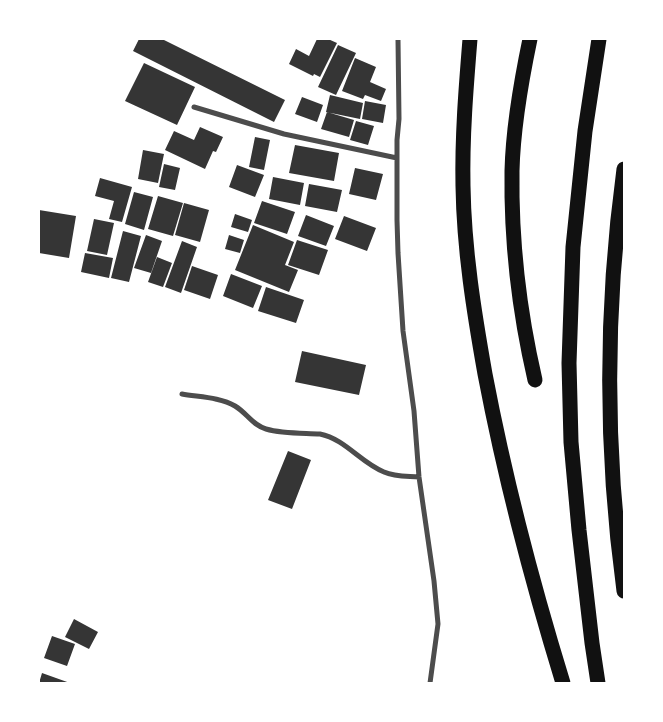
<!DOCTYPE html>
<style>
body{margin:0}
#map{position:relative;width:663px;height:722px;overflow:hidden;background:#fff;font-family:Mulish,sans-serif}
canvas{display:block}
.frame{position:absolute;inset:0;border:40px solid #fff;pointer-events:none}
</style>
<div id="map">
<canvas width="663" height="722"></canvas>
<div class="frame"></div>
</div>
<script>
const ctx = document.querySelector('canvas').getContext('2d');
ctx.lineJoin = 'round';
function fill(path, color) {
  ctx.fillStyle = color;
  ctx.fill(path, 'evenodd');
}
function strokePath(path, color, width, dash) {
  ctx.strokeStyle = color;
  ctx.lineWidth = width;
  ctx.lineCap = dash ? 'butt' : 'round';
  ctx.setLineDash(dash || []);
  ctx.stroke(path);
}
const building = new Path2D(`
 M139,39h23l123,61 -11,22 -141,-71z
 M317,39h11l9,4 -17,34 -6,-3 -1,2 -24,-12 7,-15 13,7z
 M338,45l18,8 -20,42 -18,-8z
 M355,58l21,9 -6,15 16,7 -5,12 -16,-6 -2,4 -21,-8z
 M144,63l51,24 -18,38 -52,-24z
 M330,95l33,8 -3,16 -34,-7z
 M302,97l21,8 -6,17 -22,-8z
 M365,101l21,4 -3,18 -21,-4z
 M327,112l27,8 -5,17 -28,-8z
 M356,121l18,5 -6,19 -18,-5z
 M200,127l23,10 -7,15 -3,-1 -8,18 -40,-19 9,-19 20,9z
 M255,137l15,3 -6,30 -15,-3z
 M295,145l44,8 -5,28 -45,-8z
 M143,150l21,4 -6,29 -20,-4z
 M164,164l16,4 -5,22 -16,-3z
 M237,165l27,10 -9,22 -26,-10z
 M355,168l28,6 -7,26 -27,-6z
 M273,177l31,6 -4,22 -31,-6z
 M100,178l32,9 -10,35 -13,-3 5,-18 -19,-5z
 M309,184l33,6 -5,22 -32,-6z
 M134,192l19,5 -9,33 -19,-6z
 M158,196l25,7 -10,33 -25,-7z
 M262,201l33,11 -8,22 -33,-11z
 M184,203l25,7 -9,32 -25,-7z
 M39,210l37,6 -7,42 -30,-5z
 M235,214l17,6 -4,12 -17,-5z
 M306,215l28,11 -8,20 -28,-10z
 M344,216l32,12 -9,23 -32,-12z
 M94,219l20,4 -7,32 -20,-4z
 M253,225l41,17 -9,23 13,5 -9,22 -54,-22z
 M123,231l18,5 -12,46 -18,-4z
 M146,235l16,6 -11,32 -17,-5z
 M229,235l15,5 -4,13 -15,-4z
 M297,240l31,10 -9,25 -31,-10z
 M182,241l15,6 -16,46 -16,-6z
 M85,253l28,5 -4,20 -28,-6z
 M157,257l15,6 -9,24 -15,-5z
 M192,266l26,9 -8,24 -26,-9z
 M231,274l31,12 -9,22 -30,-12z
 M266,287l38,13 -8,23 -38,-12z
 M302,351l64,14 -7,30 -64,-13z
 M288,451l23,9 -19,49 -24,-9z
 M74,619l24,13 -9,17 -24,-12z
 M52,636l23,8 -8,22 -23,-8z
 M42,673l28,10h-31z`);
const minor = new Path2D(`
 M398,39l1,80 -2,21v80l1,33 5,78 11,80 5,66 15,104 4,43 -8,59
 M194,107l90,27 113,24
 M182,394c16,3 38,3 53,12 12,7 17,19 31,23 17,5 36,4 54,5 25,5 41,29 64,38 11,5 23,4 35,5`);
const motorway = new Path2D(`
 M470,39c-4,49 -8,98 -7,147 1,64 11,126 22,188 20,105 47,208 78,309
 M530,39c-9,43 -17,88 -18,132 -1,71 7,140 23,209
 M624,169c-19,140 -19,282 0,422
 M598,683l-6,-40 -13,-113 -8,-88 -2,-79 4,-116 12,-116 14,-92`);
fill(building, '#353535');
strokePath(minor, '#4c4c4c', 5);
strokePath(motorway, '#111', 15);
</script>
